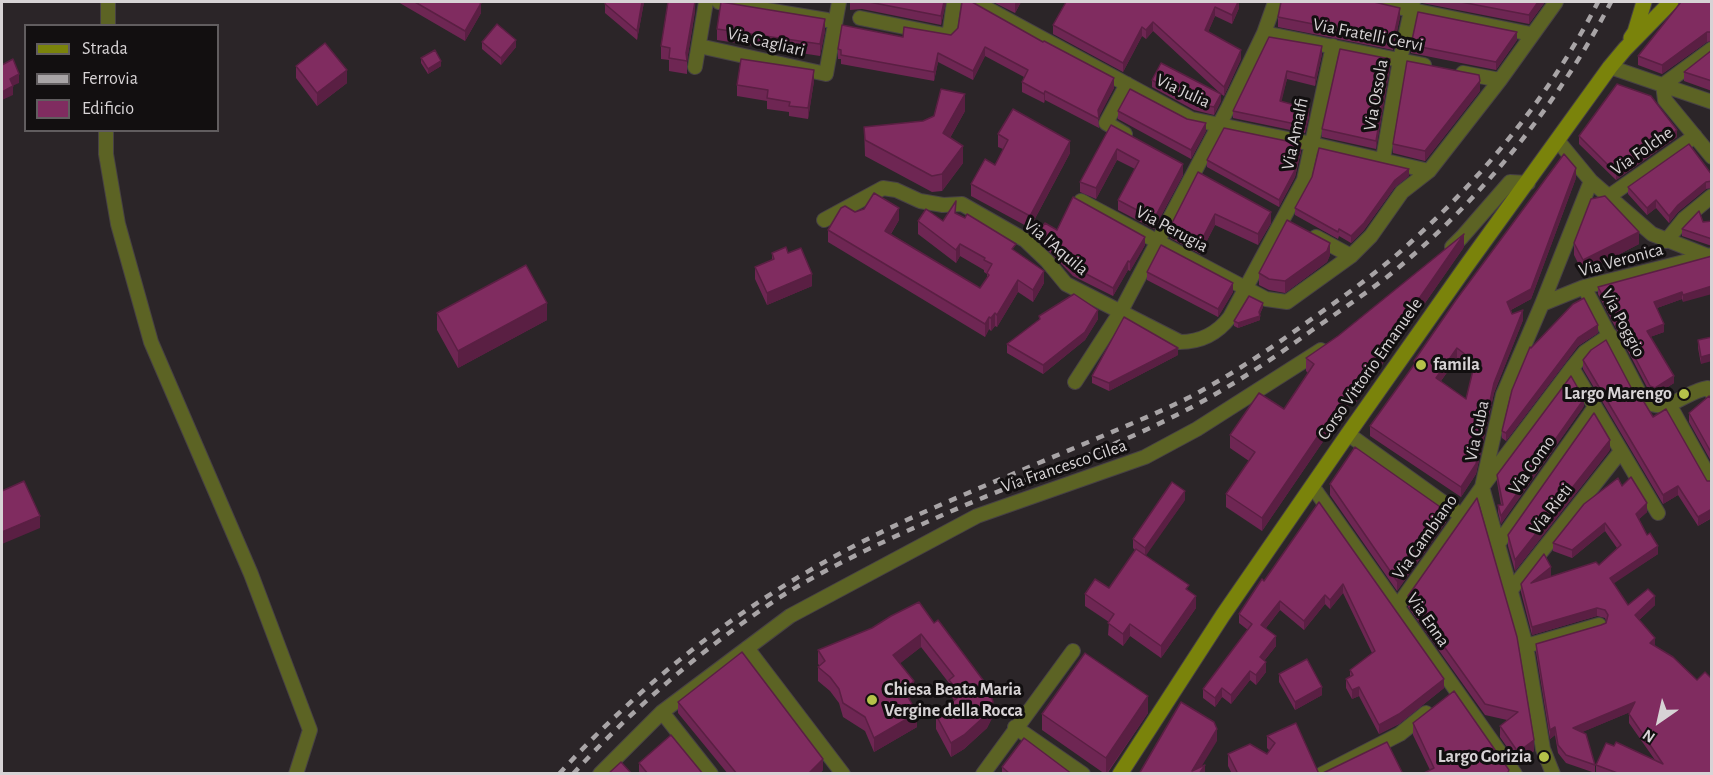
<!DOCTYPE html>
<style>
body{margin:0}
#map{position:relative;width:1713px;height:775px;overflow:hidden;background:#2b2528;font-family:"Alegreya Sans",sans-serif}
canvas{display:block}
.frame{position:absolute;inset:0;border:3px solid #d7d3d5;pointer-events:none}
.legend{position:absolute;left:24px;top:24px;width:195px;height:108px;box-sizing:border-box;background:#120f10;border:2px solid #615d5f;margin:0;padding:8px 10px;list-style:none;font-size:18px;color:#d7d3d5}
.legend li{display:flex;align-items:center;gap:12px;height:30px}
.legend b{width:30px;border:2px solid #615d5f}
.north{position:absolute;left:1629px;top:691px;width:60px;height:60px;-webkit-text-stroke:4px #120f10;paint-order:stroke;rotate:214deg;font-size:16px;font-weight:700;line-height:24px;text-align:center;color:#d7d3d5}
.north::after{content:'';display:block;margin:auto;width:21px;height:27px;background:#d7d3d5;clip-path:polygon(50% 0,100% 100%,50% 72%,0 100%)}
</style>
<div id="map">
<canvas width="1713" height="775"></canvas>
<div class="frame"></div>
<ul class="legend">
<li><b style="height:8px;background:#7a830b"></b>Strada</li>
<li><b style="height:8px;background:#a8a4a6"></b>Ferrovia</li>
<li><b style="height:16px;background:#802c60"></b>Edificio</li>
</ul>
<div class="north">N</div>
</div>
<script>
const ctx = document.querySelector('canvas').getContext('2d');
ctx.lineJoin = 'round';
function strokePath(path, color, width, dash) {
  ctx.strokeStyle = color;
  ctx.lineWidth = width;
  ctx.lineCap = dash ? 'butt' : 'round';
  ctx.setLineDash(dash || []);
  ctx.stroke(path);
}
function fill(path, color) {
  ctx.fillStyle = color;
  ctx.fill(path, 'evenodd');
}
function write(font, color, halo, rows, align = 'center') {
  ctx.font = font + ' "Alegreya Sans",sans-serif';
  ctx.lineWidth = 6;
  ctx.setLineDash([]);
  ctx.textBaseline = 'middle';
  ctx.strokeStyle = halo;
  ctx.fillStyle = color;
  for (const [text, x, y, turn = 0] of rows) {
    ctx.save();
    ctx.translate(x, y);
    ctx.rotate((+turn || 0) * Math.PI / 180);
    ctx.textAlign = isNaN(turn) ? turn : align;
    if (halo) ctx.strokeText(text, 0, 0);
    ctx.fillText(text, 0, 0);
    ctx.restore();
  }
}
const street = new Path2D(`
 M719,2l108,18
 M975,2l216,117 121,25 117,27
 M1372,2l159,32
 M860,18l89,18 5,-34
 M108,26v-24
 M1264,33l160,32
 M699,46l127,28 13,-72
 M1712,49l-49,36 2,15 47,57
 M695,67l11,-65
 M1610,67l102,35
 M1463,73l37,7
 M106,130v24l12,70 33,118 100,232 59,156 -14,44
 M1125,134l-19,-11 21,-39
 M1383,159l17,-99 13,-58
 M1591,181l61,53 56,22
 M1608,197l87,-61
 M1081,201l185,98 21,3 64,-46 20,-20 31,-44 27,-21 71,-91 56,-78
 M824,220l59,-32 13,2 24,11 23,4 19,-1 63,36 22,21 19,23 114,58c21,0 37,-8 50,-25l74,-137 29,-134
 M1316,237l35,19
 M1666,241l18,-22 28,-23
 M1452,247l10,-10 48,-55 18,1
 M1584,287l59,113c27,16 39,-8 65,-12l4,5
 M1542,304l42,-17 128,-32
 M1572,368l86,145
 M1075,382l46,-71 107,-203 36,-75 11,-31
 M1669,404l43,78
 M1348,434l114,82
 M1313,487l202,287
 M1498,544l97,-137
 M1511,590l110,-139
 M1397,607l85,-120 90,-119 13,-16 25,-17
 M1526,646l73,-21
 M747,648l96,126
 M662,712l49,62
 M1015,727l68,47
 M600,774l62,-62 128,-96 187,-100 168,-59 52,-28 124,-79
 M983,774l90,-123
 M1322,774l78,-40 26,-21
 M1553,774l-10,-25 -17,-103 -44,-159 21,-92 39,-91 49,-123 -33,-40`);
const secondary = new Path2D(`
 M1631,38l4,-6 9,-30
 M1120,774l103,-159 125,-181 119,-169 143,-198 15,-18 46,-47`);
const rail = new Path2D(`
 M559,774c107,-117 219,-196 363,-261 61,-27 122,-52 183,-78 28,-12 57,-24 85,-38 43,-23 83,-50 123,-79 34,-24 68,-48 99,-77 75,-68 140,-149 186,-239
 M573,774c62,-68 135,-130 212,-180 44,-27 95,-51 142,-72 87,-40 183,-71 267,-116 41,-22 80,-48 117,-75 26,-18 51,-35 76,-54 92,-74 170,-171 224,-275`);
const wall = new Path2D(`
 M398,2h80l3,11 -16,28z
 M644,2l-7,38 -32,-27v-9z
 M695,2v9l-8,50v13l-18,-3v-11l-8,-1v-13z
 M850,2h96l-5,23 -79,-16 -12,1z
 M993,2h28l-6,11z
 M1239,2v6l-7,16 -17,-8 -7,16 33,27 -17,37 -3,-2v7l-7,14 -20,-5 -42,-23v-7l69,14 -68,-63 -7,8 -4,-3 -19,36 -70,-38v-9z
 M1421,2h124l-16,22 -107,-21z
 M1712,2v39l-5,1 -45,32 -24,-9v-9z
 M1278,17h122l-7,33 -115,-23z
 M717,29l108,2 -5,25 -103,-16z
 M951,35l163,53 -16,30 1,10 -54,-28 -1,3 -22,-11v-10l2,-5 -39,-21 -12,24 -35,-18 -4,19 -93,-17v-5h-3v-10l65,-12z
 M1269,37l53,17 -7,32 -28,-7 -6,22 28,16 -4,16 -72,-15v-7z
 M1517,40l-21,30 -85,-17v-8z
 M482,42l34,5 -15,18 -19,-16z
 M1712,50v41l-28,-10v-9z
 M421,58l20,8 -13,8 -7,-11z
 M296,66l51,17 -30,23 -21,-28z
 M1390,67l-14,82 -54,-12v-8z
 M814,81l-6,38 -19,-3v-4l-22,-3v-8l-30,-5v-11z
 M1480,91l-55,70 -32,-8v-9z
 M965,111l-15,27 13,25 -21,28 -10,1 -67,-36 -1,-29 59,-6z
 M1118,111l88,20 -15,28 -73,-40z
 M1111,125l72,50 -29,54 -36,-19v-10l17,-31 -18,-9 -21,39 -16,-7v-10z
 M998,134l72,19 -40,75 -59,-32v-12l24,-19 8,-16 -5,-2z
 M1579,136l98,1 -61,43 -37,-36z
 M1301,151l-6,26 -16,30 -72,-40v-7z
 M1198,172l73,51 -13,22 -43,-20 -15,29 -30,-16v-11z
 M1712,175v13l-6,1 -28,23 -9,11 -13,-15 -9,7 -19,-21v-7z
 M1409,176l-14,11 -31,43 -13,13 -12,-7 -1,3 -43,-24v-7z
 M1576,178l-45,121 -20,11 1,4 11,6 -29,73 -18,81 -15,23 -91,-61v-10l44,-61v-4zM1457,358l16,12 -7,29 -25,-18z
 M855,212l44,8 -8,14 89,54 7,-10v-4l-3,-2v-2l-24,-14 -4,7 -38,-29v-13h25l13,-8 60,39 28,31 -11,19 -15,-10 -21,35 -2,-1 -4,5 -2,-2 -4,8 -157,-95v-12z
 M1712,221v25l-30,-10v-7l21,-7z
 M1057,230l88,15 -15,26 -2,-1 -15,26 -40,-20 -34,-35v-9z
 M1574,243l65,1 -56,29 -9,-18z
 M1464,247l-110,158 -4,-3 -88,129 -36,-24v-13l23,-33 -19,-13v-13l54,-26 24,-36 -2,-2v-13z
 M772,253h16l24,33 -45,19 -12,-26v-12l17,-7z
 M1330,255l-3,7 -42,31 -16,-3 -10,-5v-12z
 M1712,256l-29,46 -1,-3 -25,9 7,24 -14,5 24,46 -19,12 -5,-2 -52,-99v-7z
 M1147,272l86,20 -15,25 -71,-37z
 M1263,307l-3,7v6l-22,8 -4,-2v-5z
 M437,313l110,7 -89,48 -21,-38z
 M1039,316l59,3 -13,21 -42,34 -36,-21v-9l32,-24z
 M1598,333l-20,13 -72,95 -4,-3v-7l29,-83z
 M1712,337l-11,27 -3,-16v-8z
 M1178,355l-69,36 -17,-8v-7z
 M1583,360l52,35 72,86h5v37l-14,8 -20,-31 -15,9 -80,-135z
 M1712,400v63l-23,-41v-9z
 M1584,406l-83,118 -3,-12v-7h3l-4,-23v-7z
 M1610,450l-95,121 -7,-25v-11z
 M1330,484l116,38 -49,69 -67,-96z
 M1622,486l25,26 -8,7 8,16 11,19 -45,29 15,22h27l-16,15 16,26 57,128 -116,-1v-8l18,-19 41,14 -26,-37v-9l1,-2 -48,20 13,33v8l-29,-10 -8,-10 -3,-18 -5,4 -14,-87v-8l65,-19 5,-2v-2l-1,-3 -8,-2 -65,19 -11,-43v-8l30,-8 -3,2 51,-13 18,-17 -12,-17 -33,27 -19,-7v-8z
 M1477,498l57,253 -16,12 -18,-26v-11l7,-6 -22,-5 -77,-108v-11z
 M1185,500l-40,55 44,36 7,17 -35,50 -31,-22 -7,10 -15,-11 1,-13 -24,-16v-12l24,-6 26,-38 -2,-2v-9z
 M1319,502l125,186 -45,36 -20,10 -20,-38 -7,3 -6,-11v-9l4,-2v-7l22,-17 -29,-60 -13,16 -5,-5 -21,26 -24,-20 -14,18 10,18 -12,15 2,11 -10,13 -6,-5 -19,24 -9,-7 -7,10 -12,-9v-9l45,-59 -9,-7v-9l25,-33z
 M919,602l74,114 -6,12 -23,21 -13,8 -15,-28v-14l18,-15 -5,-6v-11l-28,-36 -21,16 14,32 -5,4 8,28 -43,25 -9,-21 -22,-14 -4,-14 -9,-12 -12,-10v-14l2,-1 -2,-2v-14l54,-22z
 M1279,674l43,21 -27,15 -16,-28z
 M678,702l145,68 -4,4h-91l-50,-61z
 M1148,713l-41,61h-2l-63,-44v-16z
 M1413,723l96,51 -79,-4 -17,-35z
 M1267,736l52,38h-87l-4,-8v-12h39l3,-3 -3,-3z
 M639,763l64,11h-64z
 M1002,767l70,7h-70z`);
const shadedWall = new Path2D(`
 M642,2h2l-7,38v-9z
 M695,2v9l-8,50 -1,-8z
 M944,2h2l-5,23v-9z
 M1016,2h5l-6,11v-9z
 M1238,2h1v6l-7,16v-9z
 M1538,2h7l-16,22v-9z
 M481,3v10l-16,28v-10z
 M1215,7v9l-10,23v-9z
 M1400,8v9l-7,33v-10z
 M825,19v12l-5,25v-12z
 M1153,22v9l-7,8v-9z
 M1142,27v9l-19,36v-9z
 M1517,32v8l-21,30v-8z
 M1707,32v10l-45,32v-9z
 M516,40v7l-15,18v-7z
 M1322,46v8l-7,32v-8z
 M985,47v9l-12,24v-9z
 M1241,50v9l-17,37v-9z
 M938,53v9l-4,19v-9z
 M1390,59v8l-14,82v-8z
 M441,61v5l-13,8v-5z
 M347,70v13l-30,23v-13z
 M814,70v11l-6,38v-11z
 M1287,71v8l-7,29v-7z
 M19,74v9l-9,4v-8z
 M1114,78v10l-16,31v-9z
 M1480,81v10l-55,70v-10z
 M13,86v9l-11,5v-8z
 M1045,91v9l-1,3v-9z
 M965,94v17l-22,39v-17z
 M1221,94v7l-7,14v-8z
 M1309,109v8l-4,16v-7z
 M1206,123v8l-15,28v-9z
 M1677,130v7l-61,43v-7z
 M1070,141v12l-40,75v-12z
 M1301,144v7l-6,26 -16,30v-7z
 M963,146v17l-21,28v-17z
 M1117,149v11l-21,39v-11z
 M1183,164v11l-29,54v-10z
 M1576,168v10l-45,121 -24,13v-10z
 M1409,169v7l-14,11 -31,43 -13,13v-7l44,-56z
 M1706,182v7l-28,23 -9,11v-7l9,-11z
 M1656,200v8l-9,7v-7z
 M899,208v12l-14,23v-12z
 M1271,212v11l-13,22v-11z
 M1215,214v11l-15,29v-11z
 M1639,232v12l-56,29v-13z
 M1464,234v13l-110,158v-13z
 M1145,237v8l-15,26v-9z
 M1330,243v12l-3,7 -42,31v-12z
 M960,244v12l-4,7v-13z
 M1128,261v9l-15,26v-8z
 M1044,271v12l-11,19v-12z
 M812,274v12l-45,19v-12z
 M1018,280v12l-21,35v-12z
 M1233,283v9l-15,25v-8z
 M1712,286v8l-29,8v-7z
 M1682,292v7l-28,10v-7z
 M547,303v17l-89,48v-17z
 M1263,303v4l-4,9h1v4l-22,8v-5l21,-11z
 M1098,310v9l-13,21 -42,34v-9z
 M1523,310v10l-29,73 -18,81 -15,23v-10l33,-104z
 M995,313v13l-4,5v-13z
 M989,317v12l-4,8v-13z
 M1664,324v8l-17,6v-7z
 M1598,325v8l-20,13 -72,95v-8l72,-95z
 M1178,348v7l-69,36v-8z
 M1457,348v10l-21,30v-10z
 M1712,354v7l-11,3v-7z
 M1674,376v7l-19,12v-7z
 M1350,389v13l-88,129v-13z
 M1584,399v7l-83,118v-8z
 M1610,440v10l-95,121v-11z
 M1678,486v9l-15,9v-9z
 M1185,491v9l-40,57v-9z
 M1647,503v9l-11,10v-8z
 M1711,509v9l-13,8v-9z
 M1446,511v11l-49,69v-10z
 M40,516v12l-38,16v-12z
 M1605,523v8l-33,27v-8z
 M1658,546v8l-48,32v-8z
 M1551,567v9l-20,16v-9z
 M1343,584v9l-13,16v-9z
 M1325,595v9l-21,26v-9z
 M1196,596v12l-35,50v-12z
 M1655,596v9l-20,19v-9z
 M1280,601v9l-19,24v-9z
 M1597,608v8l-65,19v-8z
 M1130,624v12l-7,10v-12z
 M921,634v13l-28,22v-14z
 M1276,636v10l-16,20v-9z
 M1655,638v9l-5,-4z
 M1266,662v10l-10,13v-10z
 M1250,671v9l-19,24v-9z
 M1444,679v9l-45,36 -20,10v-9z
 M914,681v14l-10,9v-14z
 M1322,687v8l-27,15v-8z
 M1359,687v9l-7,3v-9z
 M1222,688v9l-7,10v-9z
 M1148,696v17l-42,61v-16z
 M993,702v14l-6,12 -23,21 -13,8v-14z
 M1635,702v8l-62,26v-8z
 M917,713v14l-43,25v-14z
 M1555,727v8l-5,4v-9z
 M1217,729v12l-20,33 -5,-3z
 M1534,740v11l-16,12v-11z
 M823,759v11l-4,4h-11z
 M1205,765v9h-6z`);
const building = new Path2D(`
 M415,2h63l3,1 -16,28z
 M605,2h37l-5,29 -32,-27z
 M668,2h27l-9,51 1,8 -18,-3 1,-10 -9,-2z
 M721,2l104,17 -5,25 -103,-15z
 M869,2h75l-3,14z
 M962,2h10l71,40 1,-1 70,37 -16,32 1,9 -54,-28 -1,3 -22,-12 6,-12 -43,-23 -12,24 -35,-18 -4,19 -93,-17v-5l-3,-1 4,-24 61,12 1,-10 47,8 7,-7z
 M1066,2h172l-6,13 -17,-8 -10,23 36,20 -17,37 -71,-65 -7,8 -4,-3 -19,36 -70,-38z
 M1281,2h93l26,6 -7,32 -115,-23z
 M1461,2h77l-9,13z
 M1681,2h31v30h-5l-45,33 -24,-9z
 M1418,12l99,20 -21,30 -85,-17z
 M497,24l19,16 -15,18 -19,-16z
 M1269,37l53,9 -7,32 -28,-7 -7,30 29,8 -4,17 -72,-15z
 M325,43l22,27 -30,23 -21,-27z
 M1340,49l50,10 -14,82 -54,-12z
 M435,50l6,11 -13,8 -7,-11z
 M1712,50v31l-28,-9z
 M13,59l6,15 -9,5 3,7 -11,6v-27z
 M741,59l73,11 -6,38 -19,-2 1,-4 -23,-4 1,-8 -31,-5z
 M1407,61l72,14 1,6 -55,70 -32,-7z
 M1161,63l60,31 -7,13 -20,-4 -42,-23z
 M1617,84l34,12 26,34 -61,43 -37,-37z
 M941,89l24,5 -22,39 20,13 -21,28 -10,2 -67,-36 -1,-13 59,-6 11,-5z
 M1130,89l57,30 19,4 -15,27 -73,-39z
 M1013,109l57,32 -40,75 -59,-32 14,-25 10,6 13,-25 -10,-6z
 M1111,125l72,39 -29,55 -36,-19 21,-39 -22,-12 -21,39 -16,-6z
 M1224,128l77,16 -6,26 -16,30 -72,-40z
 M1689,144l23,31v6l-6,1 -28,23 -9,11 -13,-16 -9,8 -19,-21z
 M1319,148l90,21 -14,11 -31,43 -13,13 -12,-7 -1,3 -43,-24 17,-31z
 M1564,154l12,14 -45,121 -24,13 5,12 11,-4 -29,73 -18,81 -15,23 -91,-61 46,-64 -2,-1 42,-61zM1457,348l18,14 -9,37 -30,-21z
 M1198,172l73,40 -13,22 -43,-20 -15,29 -30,-16z
 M874,193l25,15 -14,23 95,57 9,-13 -2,-2 5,-9 -8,-4 1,-2 -25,-14 -4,6 -38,-29 8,-12 17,12 13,-20 -1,12 10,5 2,-4 49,30 -4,5 32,22 -11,19 -15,-10 -21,35 -2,-2 -4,5 -2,-1 -4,7 -157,-94 13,-22 4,-2 10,6 9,-3z
 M1605,196l34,36 -56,28 -9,-17 17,-44z
 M1073,197l72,40 -15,25 -2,-1 -15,27 -40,-21 -34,-35 6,-9 12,7z
 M1699,211l4,11 9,-1v18l-30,-10z
 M1287,220l43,23 -3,8 -42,30 -16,-2 -10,-6z
 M1464,234l-110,158 -4,-3 -88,129 -36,-24 29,-42 -25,-17 29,-42 25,16 30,-45 -8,-6 32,-22z
 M1161,245l72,38 -15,26 -71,-37z
 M786,247l2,6 13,-5 11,26 -45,19 -12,-26 19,-8 -2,-6z
 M1712,256v30l-29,9 -1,-3 -28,10 10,22 -17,7 27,45 -19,12 -5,-2 -52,-99z
 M526,265l21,38 -89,48 -21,-38z
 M1074,294l24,16 -13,22 -42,33 -36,-21 33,-25 -1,-3z
 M1249,296l14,7 -4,9 1,4 -22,7 -4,-2z
 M1584,298l14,27 -20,13 -72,95 -4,-2 10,-41 18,-43 1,1 42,-44z
 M1124,317l54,31 -69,35 -17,-7z
 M1712,337v17l-11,3 -3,-17z
 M1606,340l29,55 9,7 9,15 13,-8 41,72h5v28l-14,8 -20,-31 -15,9 -80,-135 8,-10z
 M1571,376l13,23 -83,117 -3,-11h5l-6,-30z
 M1709,396l3,4v54l-23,-41z
 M1594,413l16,27 -95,120 -7,-25z
 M1355,447l91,64 -49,70 -67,-97z
 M1631,477l16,26 -11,11 11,21 3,-2 8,13 -48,32 18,27 20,-16 7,7 -20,19 20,23 -5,5 23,14 24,23 8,-8 7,7v95h-92l-24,-9 10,-22 8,3 2,-4 47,22 -34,-50 6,-12 -62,26 13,6 9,31 -29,-10 -8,-10 -3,-18 -5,3 -14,-86 65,-19 5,-2 2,-8 -3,-5 -8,-2 -65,19 -11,-43 23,-30 7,13 -20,16 65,-21 3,3 22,-20 -16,-22 -33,27 -19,-7 31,-39 34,-26 4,8z
 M24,481l16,35 -38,16v-41z
 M1172,482l13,9 -40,57 -12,-9z
 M1477,498l40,139 17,103 -16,12 -18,-26 18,-14 -33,-8 -77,-108z
 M1319,502l125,177 -45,35 -20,11 -20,-38 -7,3 -6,-11 7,-4 -3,-5 25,-19 -32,-67 -13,16 -5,-5 -21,26 -24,-20 -19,24 15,11 -16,21 6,5 -10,13 -6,-4 -19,24 -9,-7 -7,10 -12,-9 49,-65 -13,-10 23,-35 2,2z
 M1136,549l53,36 -3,4 10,7 -35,50 -31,-22 -7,10 -15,-11 6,-9 -29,-20 10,-15 14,9z
 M919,602l15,21 4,-3 51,68 4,14 -6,12 -23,21 -13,8 -15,-28 25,-20 -12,-15 5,-4 -33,-42 -28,21 21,26 -10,9 13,23 -43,25 -9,-21 -22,-14 -4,-14 -9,-12 -12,-10 7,-6 -7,-11 54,-22 19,-12z
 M742,652l81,107 -15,15h-71l-59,-72z
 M1085,653l63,43 -42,62 -64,-44z
 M1307,659l15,28 -27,15 -16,-28z
 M1454,691l55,79 -2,4h-85l12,-6 -21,-45z
 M1181,702l33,20 3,7 -25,42 13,-6 -6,9h-60z
 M1296,723l23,51h-81l-10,-20 22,-10 17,10 8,-11 -8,-7z
 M671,735l32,39h-55l-9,-11z
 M1024,738l48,36h-62l-8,-7z
 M1387,742l16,32h-82z
 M621,762l11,12h-24z`);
const markers = [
 [1421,365,6,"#b5c249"],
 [1684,394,6,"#b5c249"],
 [872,700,6,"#b5c249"],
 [1544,757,6,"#b5c249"]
];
const streetNames = [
 ["Via Fratelli Cervi",1368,35,11],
 ["Via Cagliari",766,42,13],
 ["Via Julia",1183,91,25],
 ["Via Ossola",1376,95,-80],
 ["Via Amalfi",1295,134,-78],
 ["Via Folche",1642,151,-35],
 ["Via Perugia",1172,229,28],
 ["Via l'Aquila",1056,247,40],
 ["Via Veronica",1621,260,-15],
 ["Via Poggio",1623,323,62],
 ["Corso Vittorio Emanuele",1370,369,-55],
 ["Via Cuba",1477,431,-78],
 ["Via Como",1532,465,-55],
 ["Via Francesco Cilea",1064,466,-19],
 ["Via Rieti",1551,509,-52],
 ["Via Gambiano",1425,537,-55],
 ["Via Enna",1428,620,55]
];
const poiNames = [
 ["famila",1433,365],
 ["Largo Marengo",1672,394,"right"],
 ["Chiesa Beata Maria",884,690],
 ["Vergine della Rocca",884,711],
 ["Largo Gorizia",1532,757,"right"]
];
strokePath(street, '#474144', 16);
strokePath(secondary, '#474144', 17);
strokePath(street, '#5c6324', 14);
strokePath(secondary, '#7a830b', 15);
strokePath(rail, '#a8a4a6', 4.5, [8, 8]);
fill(wall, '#6e2653');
fill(shadedWall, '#5a1f43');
fill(building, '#802c60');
strokePath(building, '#5a1f43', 1.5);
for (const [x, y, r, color] of markers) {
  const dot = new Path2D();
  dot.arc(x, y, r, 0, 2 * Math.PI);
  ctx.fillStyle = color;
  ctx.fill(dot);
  strokePath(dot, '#120f10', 2);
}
write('18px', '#d7d3d5', '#120f10', streetNames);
write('bold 18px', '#d7d3d5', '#120f10', poiNames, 'left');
</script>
